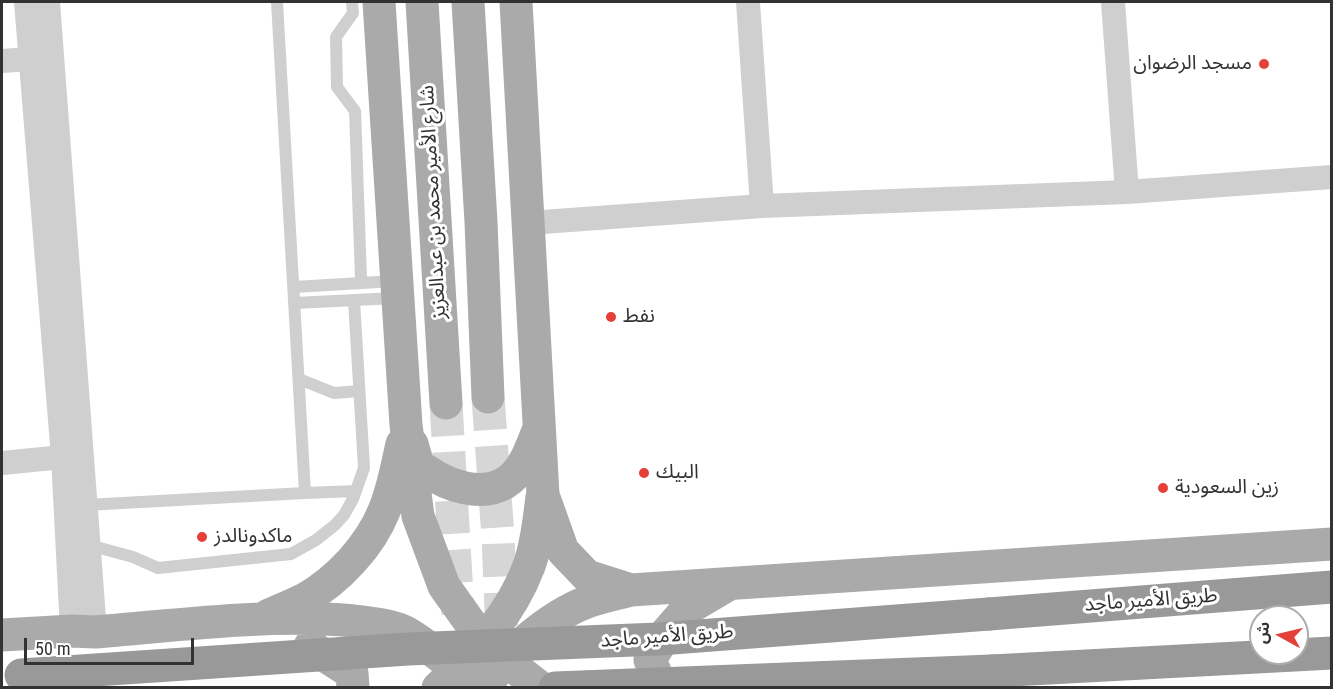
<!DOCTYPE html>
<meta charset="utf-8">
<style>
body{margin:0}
#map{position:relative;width:1333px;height:689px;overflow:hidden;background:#fff;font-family:"Roboto Condensed","Noto Sans Arabic",sans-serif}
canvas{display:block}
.frame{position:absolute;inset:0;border:3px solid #323232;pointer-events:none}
.north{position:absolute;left:1249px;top:605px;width:60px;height:60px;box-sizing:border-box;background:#fff;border:2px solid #adadad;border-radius:50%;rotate:278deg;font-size:16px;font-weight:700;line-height:24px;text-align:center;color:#323232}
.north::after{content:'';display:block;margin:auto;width:21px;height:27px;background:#e54037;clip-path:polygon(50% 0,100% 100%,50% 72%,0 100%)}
.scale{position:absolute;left:24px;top:638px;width:170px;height:27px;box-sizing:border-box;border:3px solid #323232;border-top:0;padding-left:8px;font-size:18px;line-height:21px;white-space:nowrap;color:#323232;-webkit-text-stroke:4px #fff;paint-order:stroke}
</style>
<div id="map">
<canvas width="1333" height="689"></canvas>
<div class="frame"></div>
<div class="north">ش</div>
<div class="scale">50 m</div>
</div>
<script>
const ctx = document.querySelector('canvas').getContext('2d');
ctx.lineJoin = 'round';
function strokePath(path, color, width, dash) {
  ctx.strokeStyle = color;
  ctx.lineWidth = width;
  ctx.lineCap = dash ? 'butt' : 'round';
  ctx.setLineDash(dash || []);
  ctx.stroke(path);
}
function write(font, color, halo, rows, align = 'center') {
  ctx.font = font + ' "Roboto Condensed","Noto Sans Arabic",sans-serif';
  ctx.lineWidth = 6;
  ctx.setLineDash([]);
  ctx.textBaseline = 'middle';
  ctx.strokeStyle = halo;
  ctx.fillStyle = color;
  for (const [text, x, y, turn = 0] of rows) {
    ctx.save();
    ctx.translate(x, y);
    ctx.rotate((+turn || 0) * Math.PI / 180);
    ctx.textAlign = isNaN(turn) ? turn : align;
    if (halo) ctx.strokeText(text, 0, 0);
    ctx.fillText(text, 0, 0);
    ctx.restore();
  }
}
const primaryTunnel = new Path2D(`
 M488,397l10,140 4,98
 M446,403l12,211`);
const lane = new Path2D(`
 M352,2l1,11 -17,24 1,50 18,24 6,168
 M294,287l101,-6
 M295,303l100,-5
 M299,379l35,14 25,-2
 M305,493l51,-2
 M86,505l219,-12 -28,-491
 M89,545l44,12 25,11 133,-14 25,-14 19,-15 9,-10 9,-16 11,-31 -10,-168`);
const street = new Path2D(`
 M26,2l37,455 9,174
 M48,2l47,630
 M748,2l14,204
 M1113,2l14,190
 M2,61l28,-2
 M529,223l233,-17 365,-14 205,-15
 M2,463l61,-6`);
const primary = new Path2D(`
 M379,2l27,423 12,91 26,70 27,38 43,43 27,21
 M422,2l24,401
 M468,2l13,220 7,175
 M516,2l27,493 20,56 24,25 44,14
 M412,444c2,6 4,17 8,22 1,3 5,4 7,5 21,15 54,26 78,12 18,-11 25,-32 32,-50
 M267,616c13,-6 26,-11 38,-17 33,-19 65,-53 79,-88 9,-21 13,-45 18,-67
 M2,635l70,-4 23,1c86,-7 174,-19 259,-11 16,2 35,4 49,10 15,7 62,43 71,57
 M310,646l42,27 1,15
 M438,688c38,-35 73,-74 91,-122 8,-22 10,-46 13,-69
 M486,688c16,-33 66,-73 101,-86 14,-5 29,-8 44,-12l701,-46
 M662,688l-12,-28 17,-28 20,-23 39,-23`);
const highway = new Path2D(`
 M989,614l343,-27
 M992,671l340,-18`);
const highwayBridge = new Path2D(`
 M21,675l387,-26 251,-10 330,-25
 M555,688l437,-17`);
const markers = [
 [1264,64,6,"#e54037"],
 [611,317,6,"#e54037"],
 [644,473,6,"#e54037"],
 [1163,488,6,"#e54037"],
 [202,537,6,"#e54037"]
];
const poiNames = [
 ["مسجد الرضوان",1252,64,"right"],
 ["نفط",623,317],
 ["البيك",656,473],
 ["زين السعودية",1175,488],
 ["ماكدونالدز",214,537]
];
const streetNames = [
 ["شارع الأمير محمد بن عبدالعزيز",434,202,-93],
 ["طريق الأمير ماجد",1151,601,-4],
 ["طريق الأمير ماجد",667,637,-4]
];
strokePath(primaryTunnel, '#d6d6d6', 33, [33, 16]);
strokePath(lane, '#cfcfcf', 12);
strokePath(street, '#cfcfcf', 24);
strokePath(primary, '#aaa', 33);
strokePath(highway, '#999', 33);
strokePath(highwayBridge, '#999', 33);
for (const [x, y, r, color] of markers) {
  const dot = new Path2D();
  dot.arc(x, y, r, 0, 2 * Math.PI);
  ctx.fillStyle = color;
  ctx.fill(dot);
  strokePath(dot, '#fff', 2);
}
write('20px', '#323232', '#fff', poiNames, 'left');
write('20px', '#323232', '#fff', streetNames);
</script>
